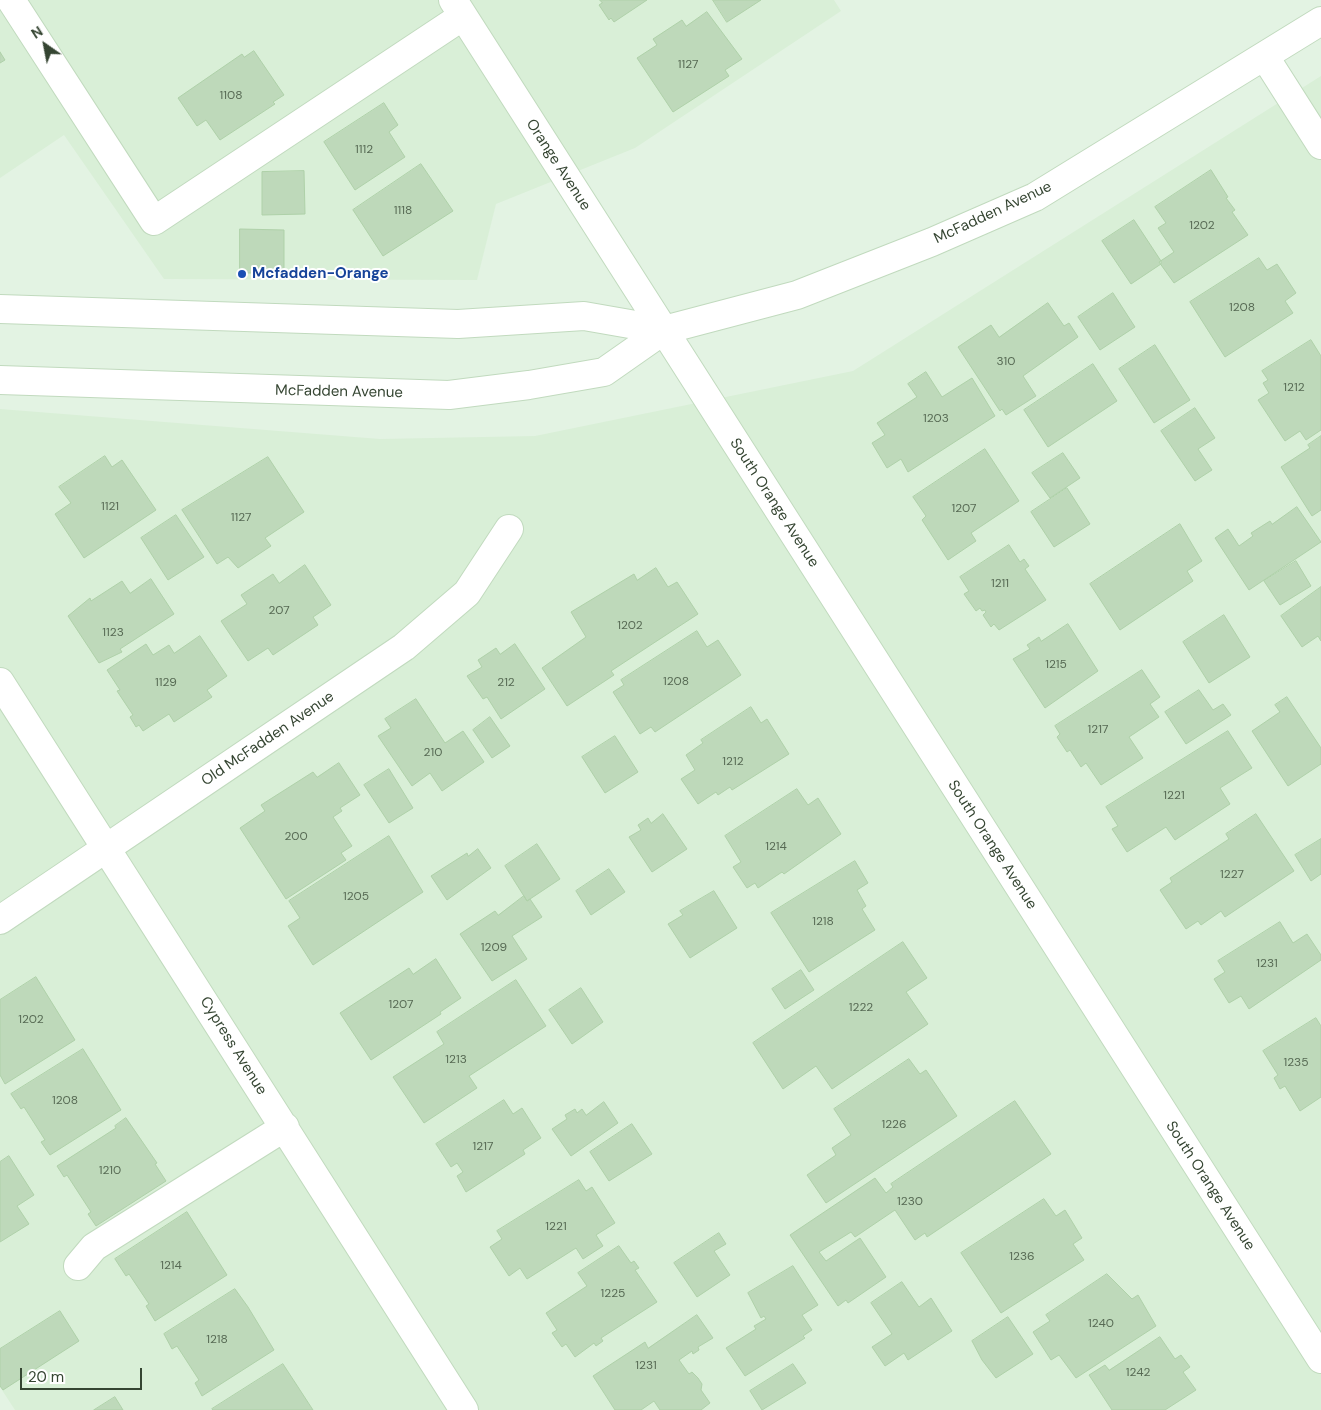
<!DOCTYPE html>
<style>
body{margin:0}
#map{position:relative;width:1321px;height:1410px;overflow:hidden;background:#e3f3e3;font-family:"DM Sans",sans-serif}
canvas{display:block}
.north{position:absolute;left:20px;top:20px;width:50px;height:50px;-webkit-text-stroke:4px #fff;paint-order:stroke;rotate:327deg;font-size:14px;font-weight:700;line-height:20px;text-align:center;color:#354532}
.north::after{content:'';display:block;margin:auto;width:18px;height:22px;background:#354532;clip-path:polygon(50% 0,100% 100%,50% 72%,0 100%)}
.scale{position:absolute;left:20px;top:1368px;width:122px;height:22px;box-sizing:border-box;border:2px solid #354532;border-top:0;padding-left:6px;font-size:15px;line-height:18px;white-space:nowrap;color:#354532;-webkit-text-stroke:4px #fff;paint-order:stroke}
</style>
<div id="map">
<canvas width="1321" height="1410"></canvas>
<div class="north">N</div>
<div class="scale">20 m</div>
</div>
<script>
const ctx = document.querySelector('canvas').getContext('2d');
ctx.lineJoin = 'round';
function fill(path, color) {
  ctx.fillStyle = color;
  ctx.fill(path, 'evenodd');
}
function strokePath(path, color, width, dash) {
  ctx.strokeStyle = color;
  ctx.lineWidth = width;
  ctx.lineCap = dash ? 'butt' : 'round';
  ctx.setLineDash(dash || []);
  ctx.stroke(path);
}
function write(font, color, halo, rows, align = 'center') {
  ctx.font = font + ' "DM Sans",sans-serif';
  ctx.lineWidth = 4;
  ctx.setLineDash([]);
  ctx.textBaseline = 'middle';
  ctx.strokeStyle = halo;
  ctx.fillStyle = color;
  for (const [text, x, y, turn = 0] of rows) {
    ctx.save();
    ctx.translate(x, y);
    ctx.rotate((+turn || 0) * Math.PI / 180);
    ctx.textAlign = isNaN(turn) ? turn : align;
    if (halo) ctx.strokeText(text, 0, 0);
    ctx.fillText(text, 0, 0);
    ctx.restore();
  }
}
const residential = new Path2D(`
 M0,0h834l7,11 -206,137 -139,56 -19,76 -313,-1 -100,-144 -64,43z
 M1321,76v1334h-1306l-15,-23v-978l380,30 155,-3 318,-65z`);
const building = new Path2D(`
 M600,0h47l-33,22 -3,-4 -2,2 -10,-15 3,-2z
 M713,0h48l-34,22z
 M707,12l35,47 -17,11 4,6 -56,36 -36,-54 20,-13 -4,-6 29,-19 4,6z
 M254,51l30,44 -11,7 2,2 -55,36 -14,-20 -9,6 -19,-28 64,-44 2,3z
 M0,52l5,8 -5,3z
 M384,103l14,22 -9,7 16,25 -50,33 -31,-48z
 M421,164l32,47 -70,45 -30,-46z
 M1211,170l17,27 -2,1 9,12 -3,2 16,23 -74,48 -15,-21 15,-10 -16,-24 8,-5 -11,-16z
 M304,171l1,43 -43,1v-43z
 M1134,220l27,41v3l-30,20 -29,-43z
 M240,229l44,1v43h-44z
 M1259,258l8,12 10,-6 19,29 -11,8 8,12 -68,44 -35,-55z
 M1113,293l22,34 -35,23 -22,-33z
 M1048,303l16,23 5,-3 9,14 -55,39 13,20 -30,19 -4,-6 -2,2 -42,-64 33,-22 8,12z
 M1311,340l10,16v74l-15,10 -6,-9 -15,10 -27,-41 11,-7 -6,-10 5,-3 -6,-9z
 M1155,345l35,55 -36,23 -35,-54z
 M1093,364l24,37 -69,46 -24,-37z
 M926,372l16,25 30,-19 23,38 -87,56 -7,-13 -14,9 -15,-25 13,-8 -8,-12 40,-26 -9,-13z
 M1195,408l20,30 -17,11 14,21 -17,11 -34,-50z
 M1321,436v74l-9,6 -31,-49 29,-19 -2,-3z
 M985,449l34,52 -48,32 5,8 -28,19 -26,-40 4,-4 -13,-19z
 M1063,453l17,25 -30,20 -18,-25z
 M105,456l7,11 10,-7 34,50 -72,48 -29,-44 16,-11 -12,-16z
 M268,457l36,55 -39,26 6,8 -33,22 -10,-11 -11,7 -35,-54z
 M1067,488l23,36 -36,23 -23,-35z
 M1297,507l24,35 -72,48 -34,-52 13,-9 11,17 14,-10 -2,-3 19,-12 2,3z
 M176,515l28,42 -36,23 -27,-42z
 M1180,524l22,37 -15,10 6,10 -73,49 -30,-46z
 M1009,545l11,17 4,-3 5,7 -4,3 21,31 -47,30 -5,-6 -3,3 -8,-12 3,-3 -1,-2 -3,1 -2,-3 -4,3 -12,-17 5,-3 -9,-14z
 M1296,561l15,25 -31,19 -16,-24z
 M305,565l26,40 -18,12 5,8 -45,30 -5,-7 -20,13 -27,-40 26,-17 -6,-9 32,-21 6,9z
 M656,568l12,19 9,-5 21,32 -87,57 3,4 -47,31 -25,-38 44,-31 -15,-25 63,-38 3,6z
 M151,579l23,35 -54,35 2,3 -23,11 -31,-47 22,-18 1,3 31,-20 8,12z
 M1321,587v54l-3,-5 -16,11 -21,-31z
 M1224,615l26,42 -41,26 -26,-41z
 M1068,624l30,47 -53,37 -32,-49 17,-10 -3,-4 12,-8 2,4z
 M697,631l10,16 11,-7 23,35 -86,57 -4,-5 -11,7 -27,-42 11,-7 -3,-5z
 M200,636l27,40 -20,14 5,7 -38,25 -5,-8 -26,17 -4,-6 -3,2 -6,-10 3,-2 -16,-24 3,-1 -13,-20 39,-26 7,11 16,-10 5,8z
 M515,644l30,45 -44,30 -14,-22 -4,2 -16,-23 15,-9 -4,-7 18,-12 4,6z
 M1142,670l18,27 -10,7 9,13 -30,20 14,21 -42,27 -15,-22 -5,4 -11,-17 -3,2 -10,-15 3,-3 -5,-8z
 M1199,690l14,20 10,-6 8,11 -45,29 -21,-32z
 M1287,697l34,51v16l-33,22 -36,-55 28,-19 -5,-7z
 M416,699l29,44 18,-12 21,31 -42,29 -12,-18 -18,13 -34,-50 13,-8 -6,-9z
 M751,707l10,16 6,-4 22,35 -57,36 -2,-3 -12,8 -2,-3 -18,12 -17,-25 14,-9 -9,-15 17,-12 -2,-3z
 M490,717l20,29 -18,12 -19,-28z
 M1228,731l24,37 -32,20 10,16 -55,36 -9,-13 -39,25 -15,-23 6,-3 -12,-19z
 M615,736l23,36 -33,21 -23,-36z
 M339,763l21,32 -20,13 2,3 -9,6 19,29 -11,7 5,7 -60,39 -46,-71 25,-17 -4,-6 52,-33 4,5z
 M389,769l24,39 -24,15 -25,-38z
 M797,789l11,16 10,-7 23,36 -57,40 -2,-2 -24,16 -3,-5 -8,5 -14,-21 8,-5 -16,-26z
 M663,814l24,35 -35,23 -23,-35 12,-7 -3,-5 10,-7 3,5z
 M1256,814l38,57 -69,46 -4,-6 -20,14 -3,-4 -12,8 -26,-39 12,-8 -2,-4 59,-39 -3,-5z
 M389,836l34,56 -110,73 -25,-39 12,-8 -11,-17z
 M1321,839v35l-10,7 -16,-26z
 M537,844l23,35 -33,22 -22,-35z
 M478,849l13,19 -44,32 -16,-24 36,-23 1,3z
 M855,861l13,22 -11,7 9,16 -4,3 13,21 -66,42 -38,-59z
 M609,869l16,23 -34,23 -15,-24z
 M714,891l23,37 -47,30 -22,-34 15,-9 -3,-4z
 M524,896l3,5 3,-2 12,18 -30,19 15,23 -35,22 -32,-47 35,-23 3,4z
 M1280,922l13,21 14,-9 14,21v5l-72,49 -8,-13 -12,7 -15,-24 11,-7 -7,-11z
 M903,942l24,36 -21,14 22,32 -96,65 -16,-23 -33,23 -30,-46z
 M436,959l25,39 -21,14 1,2 -70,46 -31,-47 69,-45 4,6z
 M801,970l13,20 -29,19 -13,-20z
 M36,977l39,63 -70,44 -5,-9v-75z
 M516,980l30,46 -77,50 8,12 -53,35 -31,-46 51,-33 -7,-12z
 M581,988l22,34 -31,22 -23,-34z
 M1316,1018l5,8v71l-21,14 -15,-25 -5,3 -6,-11 4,-3 -15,-24z
 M83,1049l38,61 -71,45 -9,-13 4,-2 -21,-33 -3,2 -10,-15z
 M909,1059l11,15 6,-4 31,46 -131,87 -19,-28 29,-20 -4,-7 19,-13 -17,-26z
 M504,1100l9,14 9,-6 19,30 -18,12 2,4 -59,38 -9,-16 6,-4 -6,-9 -6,4 -15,-23z
 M1015,1101l36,53 -124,83 -2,-4 -10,7 -20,-30 -40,27 -4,-5 -32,20 7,9 34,-23 26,39 -38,26 -2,-3 -8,6 -48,-71 85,-57 11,15 7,-6 -2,-3z
 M604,1102l14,21 -47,33 -19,-27 15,-10 -2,-4 10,-6 2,4 5,-4 4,6z
 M126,1118l31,45 -2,1 11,17 -70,45 -8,-12 3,-2 -24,-37 -3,2 -7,-11 59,-38 -1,-2z
 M632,1124l20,30 -43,27 -19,-29z
 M9,1156l25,39 -17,11 12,18 -29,18v-80z
 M579,1180l7,11 6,-4 23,36 -19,12 7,11 -20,13 -7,-11 -49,31 -7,-11 -11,8 -19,-29 12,-8 -5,-8z
 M1044,1199l12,17 9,-6 17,28 -9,6 11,16 -83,53 -40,-60z
 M187,1212l40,63 -72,46 -9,-15 3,-2 -20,-30 -3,2 -11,-17z
 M719,1233l7,11 -12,7 16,24 -33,22 -23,-34z
 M619,1246l12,17 3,-2 5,7 -4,2 22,32 -56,36 2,3 -7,5 -2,-3 -19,14 -9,-13 -4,3 -10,-14 5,-3 -11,-17 41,-27 -9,-13z
 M793,1266l25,39 -16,10 10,15 -9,6 2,2 -60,38 -19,-28 30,-19 -2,-3 12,-7 -2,-3 -3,2 -13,-25z
 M1107,1274l25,25 6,-4 18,31 -80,52 -17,-23 -8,5 -18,-28 17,-11 -4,-6z
 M902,1282l17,25 12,-9 21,33 -44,29 -4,-7 -19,13 -13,-19 20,-13 -21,-31z
 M235,1289l13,18 26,43 -72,46 -7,-13 4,-3 -22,-34 -5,3 -8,-15z
 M60,1311l19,30 -76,49 -3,-4v-37z
 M697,1315l16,23 -15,9 1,3 -6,4 -1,-3 -13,9 10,14 3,-2 6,6 4,6 -1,6 9,13 -9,7h-41l-6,-9 -13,9h-26l-22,-34 52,-34 3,6z
 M1008,1317l25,37 -37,24 -14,-18 -10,-19z
 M1160,1337l15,22 6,-4 9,12 -7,5 13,18 -31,20h-53l-23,-35 16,-10 4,5z
 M283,1364l30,46h-100l-1,-1z
 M793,1364l13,19 -44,27 -12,-19z
 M115,1397l8,13h-29z`);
const minor = new Path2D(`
 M11,0l143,221 309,-205
 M453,0l868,1359
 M1265,57l56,88
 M0,309l458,15 126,-8 80,14
 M0,380l449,15 80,-10 75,-13 60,-42 133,-35 135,-53 103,-45 286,-176
 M0,682l464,728
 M0,920l404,-273 63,-54 42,-64
 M78,1266l16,-19 191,-120`);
const markers = [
 [242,274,5,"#1a4fb4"]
];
const numberNames = [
 ["1127",688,65],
 ["1108",231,96],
 ["1112",364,150],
 ["1118",403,211],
 ["1202",1202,226],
 ["1208",1242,308],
 ["310",1006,362],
 ["1212",1294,388],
 ["1203",936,419],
 ["1121",110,507],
 ["1207",964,509],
 ["1127",241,518],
 ["1211",1000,584],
 ["207",279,611],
 ["1202",630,626],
 ["1123",113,633],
 ["1215",1056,665],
 ["1208",676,682],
 ["1129",166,683],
 ["212",506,683],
 ["1217",1098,730],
 ["210",433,753],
 ["1212",733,762],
 ["1221",1174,796],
 ["200",296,837],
 ["1214",776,847],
 ["1227",1232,875],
 ["1205",356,897],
 ["1218",823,922],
 ["1209",494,948],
 ["1231",1267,964],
 ["1207",401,1005],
 ["1222",861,1008],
 ["1202",31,1020],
 ["1213",456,1060],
 ["1235",1296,1063],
 ["1208",65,1101],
 ["1226",894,1125],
 ["1217",483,1147],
 ["1210",110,1171],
 ["1230",910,1202],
 ["1221",556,1227],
 ["1236",1022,1257],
 ["1214",171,1266],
 ["1225",613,1294],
 ["1240",1101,1324],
 ["1218",217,1340],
 ["1231",646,1366],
 ["1242",1138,1373]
];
const streetNames = [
 ["Orange Avenue",558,165,57],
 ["McFadden Avenue",993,213,-25],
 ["McFadden Avenue",339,392,1],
 ["South Orange Avenue",774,503,57],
 ["Old McFadden Avenue",268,739,-34],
 ["South Orange Avenue",992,845,57],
 ["Cypress Avenue",233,1046,58],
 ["South Orange Avenue",1210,1186,57]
];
const transitNames = [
 ["Mcfadden-Orange",252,274]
];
fill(residential, '#d9efd7');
fill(building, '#bed9ba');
strokePath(building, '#afd1a9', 1);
strokePath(minor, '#c1dabe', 30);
strokePath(minor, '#fff', 28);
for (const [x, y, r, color] of markers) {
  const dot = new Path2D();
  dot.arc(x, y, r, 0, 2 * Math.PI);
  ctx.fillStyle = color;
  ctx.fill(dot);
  strokePath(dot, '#fff', 2);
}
write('12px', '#576a54', null, numberNames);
write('15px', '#354532', '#fff', streetNames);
write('bold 15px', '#164399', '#fff', transitNames, 'left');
</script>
